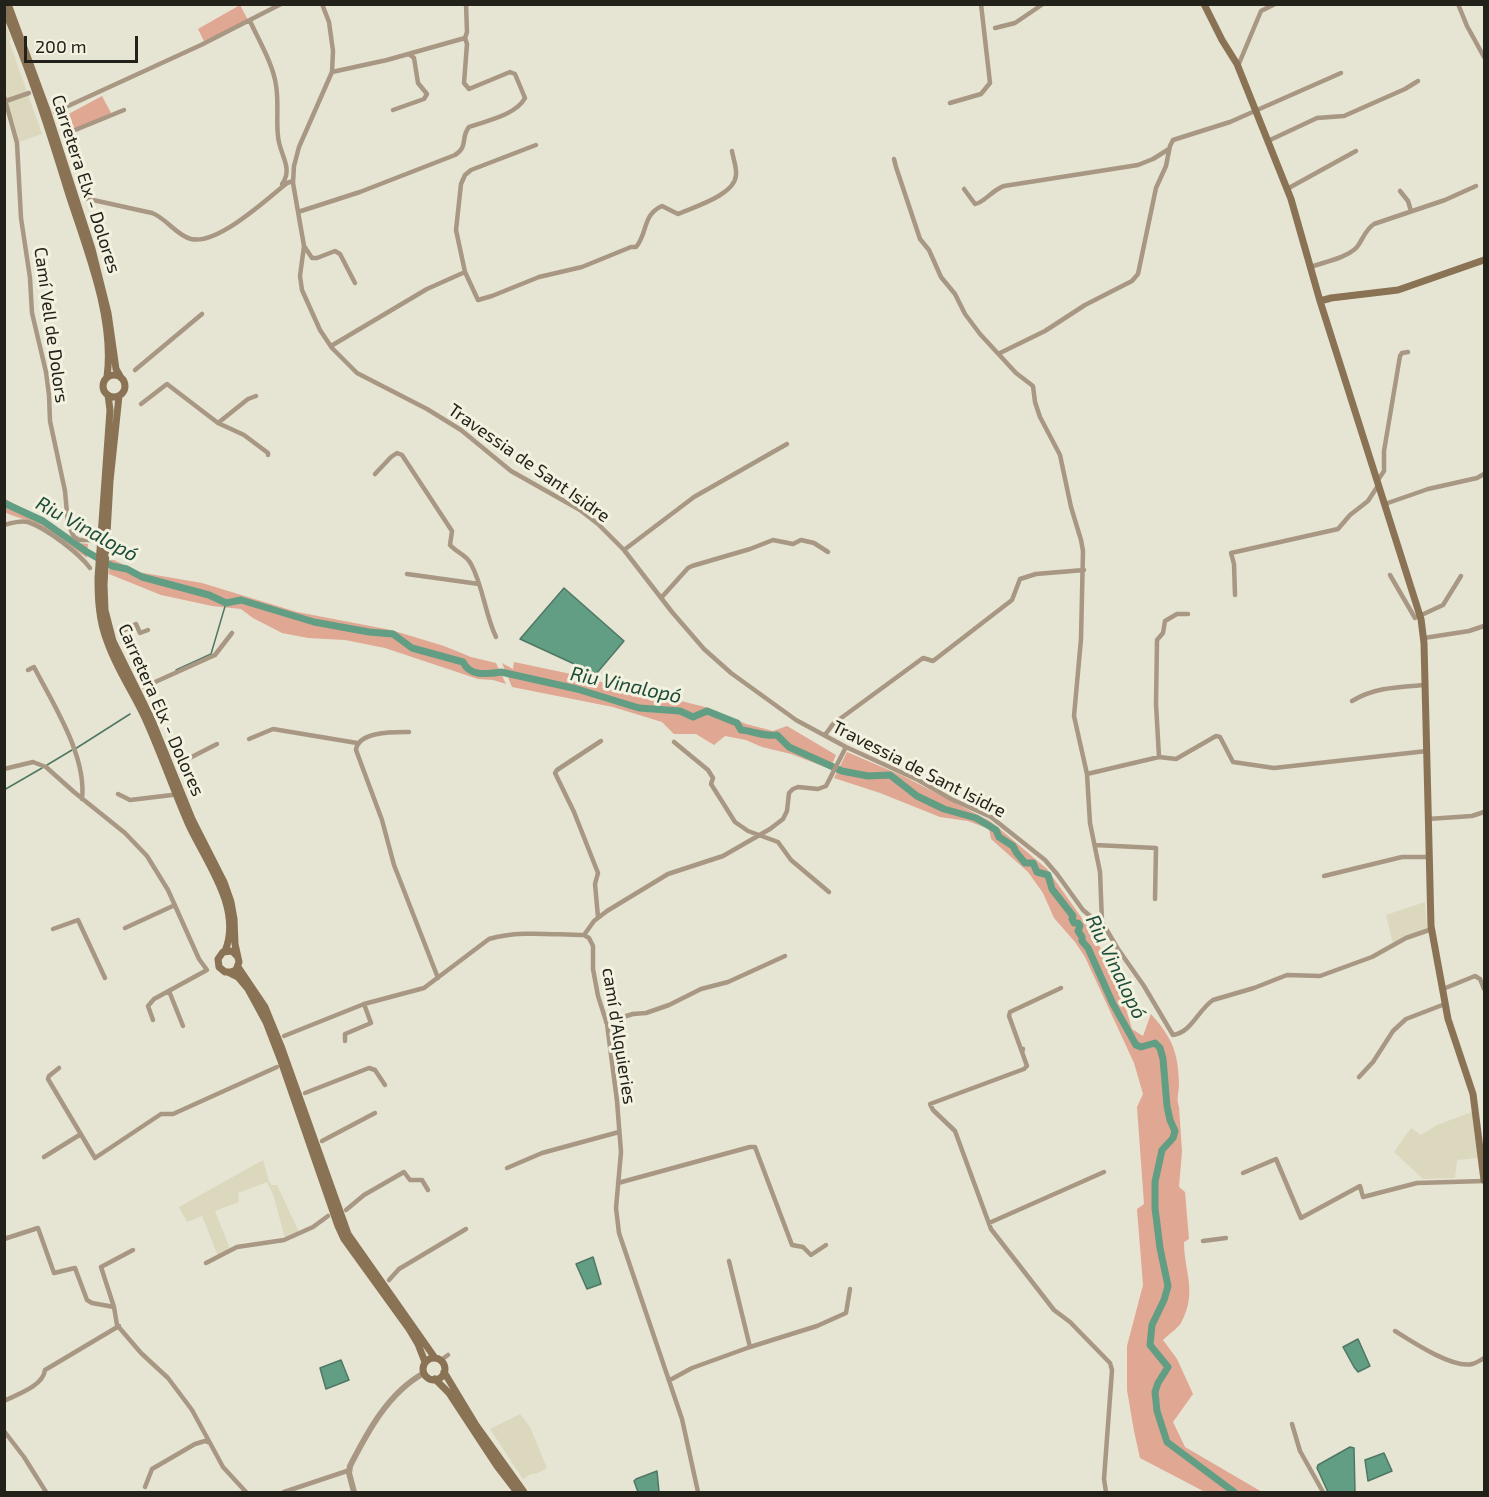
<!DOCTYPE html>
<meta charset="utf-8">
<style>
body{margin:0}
#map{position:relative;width:1489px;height:1497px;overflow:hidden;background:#e6e4d2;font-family:"Exo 2",sans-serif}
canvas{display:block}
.frame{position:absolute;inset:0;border:6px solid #22211a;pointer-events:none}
.scale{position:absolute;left:24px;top:36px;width:114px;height:27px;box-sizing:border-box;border:3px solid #22211a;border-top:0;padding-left:8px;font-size:18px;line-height:21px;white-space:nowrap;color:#22211a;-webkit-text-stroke:4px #f3f1df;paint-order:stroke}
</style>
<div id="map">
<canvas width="1489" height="1497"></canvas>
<div class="frame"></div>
<div class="scale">200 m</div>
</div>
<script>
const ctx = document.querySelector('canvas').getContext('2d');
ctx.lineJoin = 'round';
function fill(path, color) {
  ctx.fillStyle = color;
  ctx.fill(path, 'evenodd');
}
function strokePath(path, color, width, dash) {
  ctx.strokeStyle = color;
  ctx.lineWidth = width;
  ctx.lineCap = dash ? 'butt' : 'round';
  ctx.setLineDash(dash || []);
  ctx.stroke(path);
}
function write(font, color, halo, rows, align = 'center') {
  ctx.font = font + ' "Exo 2",sans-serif';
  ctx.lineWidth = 6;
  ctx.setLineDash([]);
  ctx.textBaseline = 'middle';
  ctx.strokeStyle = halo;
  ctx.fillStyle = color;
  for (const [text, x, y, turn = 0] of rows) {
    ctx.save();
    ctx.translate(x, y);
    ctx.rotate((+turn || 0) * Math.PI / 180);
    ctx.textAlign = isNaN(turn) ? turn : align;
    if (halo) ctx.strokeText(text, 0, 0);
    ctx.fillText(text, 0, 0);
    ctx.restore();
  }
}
const built = new Path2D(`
 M4,19l7,20 -2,2 33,93 -23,8 -6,-16 -8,-41z
 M1425,902l2,26 -34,15 -7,-28z
 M1472,1112l7,46 -22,2 -2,18 -32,1 -29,-27 17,-24 10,7 16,-10z
 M263,1160l6,21 2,4h6l22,47 -14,6 -12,-44 -6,-12 -29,11 1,9 -24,9 15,38 -12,7 -16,-40 -15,6 -8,-15z
 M520,1414l10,13 17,41 -9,5 -7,1 -8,5 -33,-50z`);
const green = new Path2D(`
 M240,5l8,15 -44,21 -6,-12z
 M102,96l9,17 -42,20 -6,-16z
 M4,498l75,45 9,1 -1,14c-17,-12 -34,-25 -52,-35 -10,-5 -20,-5 -30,-11z
 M110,560h4l24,12 64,11 95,29 94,18 53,16 27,11 25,6 10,21 -13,-4 -15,-1 -93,-31 -40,-8 -37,-2 -26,-5 -29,-15 -12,-9 -29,-3 -51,-11 -52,-21z
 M514,662l76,16 36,13 31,4 52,13 37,16 27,7 14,-5 49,29 -6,14 -39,-15 -29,-7 -16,-7 -21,-4 -11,9 -18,-11h-22l-12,-12 -49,-15 -101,-20 -10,-24 11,6z
 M847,752l56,24 87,45 10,8 47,40 44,62 10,18 23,25 -5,12 13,43 11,7 8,-22c21,24 27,37 28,69 0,9 -3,16 0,24l3,44 -3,36 6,5 4,47 -5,3c0,30 14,50 -3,81 -4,6 -12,11 -18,17l14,19 16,35 -20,28 12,25 77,45h-57l-65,-34 -6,-27 -7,-41v-44l16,-61 -6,-76 7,-5 -7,-97 6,-13 -9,-31 -49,-106 -10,-15 -21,-24 -11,-25 -15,-21 -37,-33 -2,-10 -21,-8 -28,-4 -60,-24 -46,-15z`);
const water = new Path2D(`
 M564,588l60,53 -28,33 -76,-35z
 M593,1257l8,27 -14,5 -11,-25z
 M1358,1339l12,27 -12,6 -4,-5 -11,-20z
 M341,1360l8,20 -23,9 -6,-21z
 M1350,1447l4,1 1,44h-27l-11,-24 1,-3z
 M1384,1453l8,18 -24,10 -3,-21z
 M657,1471l2,21h-21l-4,-11 2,-2z`);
const stream = new Path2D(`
 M176,670l35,-16 15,-51
 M75,749l55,-35
 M47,765l25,-15
 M4,790l38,-22`);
const river = new Path2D(`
 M4,503l39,18 44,31 25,14 15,3 15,8 67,18 17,8 15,-3 73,22 55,10 24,2 19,14 51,14c7,15 24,12 38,10l76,17 62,19 41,3 13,6 14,-6 30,12 4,7c13,1 23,7 36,5l12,12 53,24 26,5 22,-1 27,21 27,13 32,9 20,12 3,7 14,9 3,6 9,11h8l4,9 11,3 4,14 21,27 -1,3 2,4h4l2,3 -2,5 4,6v4l6,7 25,56 23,41 5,2 14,-4 5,5 3,11 4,47 3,14 5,11 -2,7 -11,12 -7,32v26l5,40 8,38 -4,14 -12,25 -2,20 18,22 -10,16 -3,9 2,19 10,31 67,50`);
const minor = new Path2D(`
 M322,4l7,18 4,29 -1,21 -33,75 -5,19 -1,17 11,63 -4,30 2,14 18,40 12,18 25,25 70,36 34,21 50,41 69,39 18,14 26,26 48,62 32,37 27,24 65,47 50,27 72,33 33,19 40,18 54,43 12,14 26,36 13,11 6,1 16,27 26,37 29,49c19,-3 25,-25 40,-35l41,-12 33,-13 33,1 52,-19 34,-19 26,-9
 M1458,4l9,22 17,31
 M250,21c9,20 23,43 26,64 3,18 0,34 2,51 1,18 16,32 4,48
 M995,28l20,-5 28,-19
 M1238,66l23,-55 14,-7
 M332,72l55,-12 78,-22 2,-6 -1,-28
 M4,96l13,47 4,75 9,60 2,35 14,59 3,23 1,26 15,70 3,33 6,13 5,3h13
 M6,101l23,-8
 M950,103l31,-9 9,-11 -9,-79
 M393,110l31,-11 3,-5 -9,-11 -4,-25 -5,-4
 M55,112l146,-67 80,-41
 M63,135l61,-25
 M1268,141l49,-23 27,-2 61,-27 13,-8
 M894,159l2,8 24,72 9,11 12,27 14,17 10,20 15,20 36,39 17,13 2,16 5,15 20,38 11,52 10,33 2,11 -2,88 -7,77 13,58 3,49 10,49 2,50
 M964,189l11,15c9,-1 17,-14 29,-18l134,-21 15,-6 16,-10
 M1287,189l69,-38
 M1400,191l8,10 3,10
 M84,198l68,15c14,5 24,22 39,26 27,6 76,-40 96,-56l6,-2
 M298,212l62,-20 95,-37c14,-9 5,-17 14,-28 17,-6 47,-12 56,-29l-10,-24 -5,-2 -41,17 -5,-6 3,-39 -2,-6
 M304,246l8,12h5l18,-7 5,3 15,29
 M1311,267c13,-5 36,-9 46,-20 6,-8 8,-17 17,-23l71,-24 31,-14
 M465,272l-9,-42 5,-46 4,-9 6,-5 65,-25
 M331,346l96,-57 38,-17 13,28 14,-4 47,-19 43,-10 49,-20h5c12,-14 6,-32 26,-41l16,8c16,-7 57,-19 58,-39 1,-7 -3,-17 -4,-24
 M1000,353l45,-22 40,-26 47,-24 6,-7 18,-86 10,-22 4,-20 3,-6 57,-18 111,-49
 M135,370l67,-56
 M141,404l26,-20 51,39 30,-24 8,-3
 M218,423l26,12 24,18v2
 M375,474l16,-17 6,-4 5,2 50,76 -2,14c7,8 16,9 21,19 12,22 14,50 25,73
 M1378,480l6,-9v-20l16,-95 2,-3 6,-1
 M1385,504l43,-15 49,-11 7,-4
 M4,525c8,-2 16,-5 24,-3 18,6 51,31 62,46
 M624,550l70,-53 93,-53
 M407,574l72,10
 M1390,575l25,43 28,-13 18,-29
 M1235,595l-1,-31 -3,-11 107,-24 12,-14 18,-14 11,-17
 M661,598l27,-30 4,-2 58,-17 23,-9 20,4 8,-4 13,3 14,9
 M119,633l17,-9 4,9 8,-3
 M1424,638l45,-7 15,-5
 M28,670l6,-3c19,37 53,89 48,132
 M144,687l71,-32 17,-22
 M1352,701c23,-14 47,-14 73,-16
 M409,732c-15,0 -51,-1 -53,18l26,70 12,45 44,113
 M825,735l8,-11 90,-66 10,3 79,-61 8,-21 16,-5 48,-4
 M249,739l24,-10 84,14
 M674,742l34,28 5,8 -2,6 24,38 13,9 30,11 13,18 38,32
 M1159,757l-3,-53 1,-64 6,-7 2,-12 12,-7h11
 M178,764l39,-20
 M4,769l29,-7 13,5 28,25 51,41 22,23 21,34 31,69 8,11 -53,29 -6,7 5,14
 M1087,774l72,-17 17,2 40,-23 4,1 13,25 41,6 153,-17
 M118,794l12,6 42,-5
 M1428,819l44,-3 12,-4
 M1095,845l61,3 -1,51
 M1324,876l78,-19h27
 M598,917l-3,-33 3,-11 -24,-61 -19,-39 2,-3 44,-29
 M125,928l50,-23
 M53,929l25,-9 27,58
 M584,935l10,-14 13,-10 61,-37 55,-18 47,-27 13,-10 4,-8 2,-18 4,-4 5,-2 20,2 8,-3 20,-39
 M1443,989l32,-13 5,3 4,10
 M169,991l14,35
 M606,1022l27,-8 13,-1 23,-8 32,-16 27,-7 57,-26
 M284,1036l80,-32 60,-16 65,-49c30,-9 65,-4 95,-4l5,3 4,8v23l5,27 9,28 10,77 4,51 -5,56 3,25 63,186 16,73
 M345,1041v-7l26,-11 -7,-19
 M1023,1049l-1,3 5,14 -3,3 -94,35 3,6 22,21 36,98 63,81 16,12 40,41 2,7 -8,109 2,13
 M1022,1052l-13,-36 1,-4 51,-24
 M59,1068l-10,8 -1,3 47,79 66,-44h12l104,-47
 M1359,1077l14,-15 20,-31 13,-12 39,-15
 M305,1093l64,-25 6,2 10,15
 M322,1141l53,-28
 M44,1157l37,-23
 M507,1168l35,-15 77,-21
 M1243,1173l33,-14 25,59 59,-32 3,11 54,-14 67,-2
 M618,1183l132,-36h5l37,98 11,2 8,8 15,-10
 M346,1210l18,-15 40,-23 6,8h12l6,10
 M989,1223l115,-51
 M4,1239l34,-11 16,45 21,-5 12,32 5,3 22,4 3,18 24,28 27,25 24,32 18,33
 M1203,1241l23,-3
 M206,1263l31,-16 47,-7 29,-13 15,-11
 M389,1280l10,-11 67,-40
 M114,1307l-13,-40 32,-17
 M1395,1331c16,10 58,38 77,33 4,-1 9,-4 12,-6
 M750,1347l67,-21 29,-13 4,-24
 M441,1360l7,-5
 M670,1380l22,-12 58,-21 -21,-86
 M4,1401c14,-7 39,-15 41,-31l74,-44
 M1292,1424l8,27 23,41
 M4,1431l20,26 22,35
 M145,1487l7,-18 43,-25 10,-3 5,2 13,24 23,25
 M284,1492l66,-22`);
const tertiary = new Path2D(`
 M354,1492l-5,-19 1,-7c18,-35 38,-73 74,-93`);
const secondary = new Path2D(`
 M8,4l40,109 44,136 16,64 8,56 4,7
 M1204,4l18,36 15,24 54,135 29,102 101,318 3,24 7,283 17,93 25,75 11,86
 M4,9c26,61 46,124 65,186 18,55 46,124 38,182
 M1320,301l11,-3 67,-8 86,-30
 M103 386a11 11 0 1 1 22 0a11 11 0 1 1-22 0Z
 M108,395l2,15 -12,168c0,21 1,42 9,63 9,27 26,51 38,77 16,35 28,71 43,105 17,38 55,85 37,128
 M119,396l-9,85 -6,104 1,25 8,31 38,77 41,101 32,63 7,20 3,17 1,25 4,18 -3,8 -5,2h-6l-6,-5 -1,-8 5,-7 9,-1 5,5
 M238,967l27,40 16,39 67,188 87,124
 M228,972l10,5 10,12 18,33 15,39 57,165 6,13 65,90 9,15 7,18
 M423 1369a11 11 0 1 1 22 0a11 11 0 1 1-22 0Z
 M444,1372l32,53 48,67
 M435,1379l14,14 48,73 20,26`);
const streetNames = [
 ["Carretera Elx - Dolores",86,184,72],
 ["Camí Vell de Dolors",51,325,82],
 ["Travessia de Sant Isidre",529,463,35],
 ["Carretera Elx - Dolores",161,710,66],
 ["Travessia de Sant Isidre",919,769,27],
 ["camí d'Alquieries",619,1036,81]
];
const waterNames = [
 ["Riu Vinalopó",87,529,29],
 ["Riu Vinalopó",626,685,12],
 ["Riu Vinalopó",1116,967,64]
];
fill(built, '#dbd8be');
fill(green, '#e0a793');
fill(water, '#629e84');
strokePath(water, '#4f7864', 1.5);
strokePath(stream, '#4f7864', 1.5);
strokePath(river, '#629e84', 7);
strokePath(minor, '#a79783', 4.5);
strokePath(tertiary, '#a79783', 6);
strokePath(secondary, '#8a7255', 7);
write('18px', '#22211a', '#f3f1df', streetNames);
write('italic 20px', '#1c4d39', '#f3f1df', waterNames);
</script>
